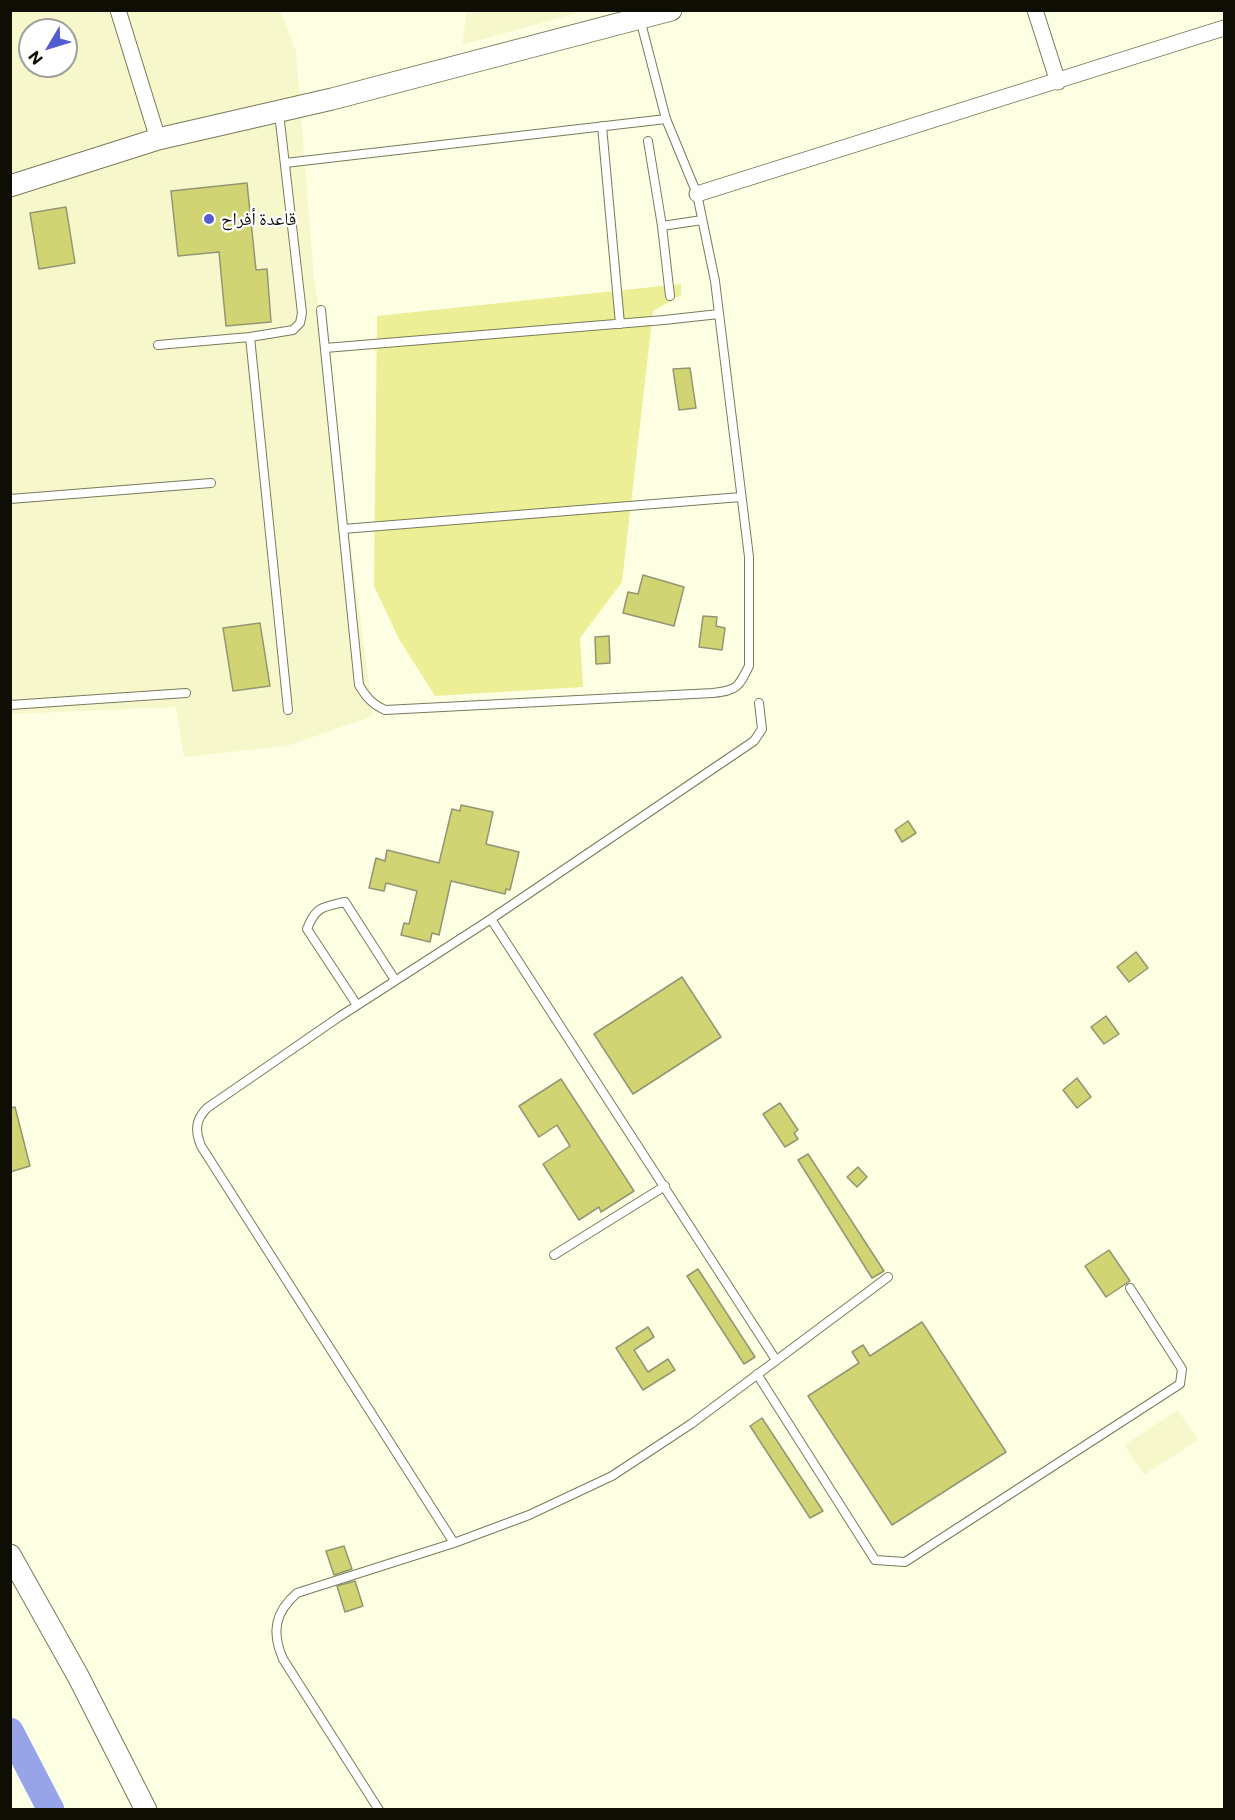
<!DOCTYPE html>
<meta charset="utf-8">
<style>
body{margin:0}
#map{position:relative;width:1235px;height:1820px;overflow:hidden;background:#fdffe2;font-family:Commissioner,sans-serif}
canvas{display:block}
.frame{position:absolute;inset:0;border:12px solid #0e0e04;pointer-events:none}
.north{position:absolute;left:18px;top:18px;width:60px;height:60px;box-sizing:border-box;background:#fff;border:2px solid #9f9f9b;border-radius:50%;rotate:232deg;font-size:16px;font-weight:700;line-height:24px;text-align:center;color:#0e0e04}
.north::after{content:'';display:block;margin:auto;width:21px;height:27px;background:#545cd2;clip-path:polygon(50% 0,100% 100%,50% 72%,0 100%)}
</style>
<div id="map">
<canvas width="1235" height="1820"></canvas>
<div class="frame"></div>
<div class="north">N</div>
</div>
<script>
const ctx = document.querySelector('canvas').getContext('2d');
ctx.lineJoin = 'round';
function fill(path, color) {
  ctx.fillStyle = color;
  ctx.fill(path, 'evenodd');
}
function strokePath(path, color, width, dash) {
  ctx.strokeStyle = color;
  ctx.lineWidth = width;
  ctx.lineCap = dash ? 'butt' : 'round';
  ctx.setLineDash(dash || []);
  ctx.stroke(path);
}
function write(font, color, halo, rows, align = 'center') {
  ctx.font = font + ' Commissioner,"Noto Naskh Arabic",sans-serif';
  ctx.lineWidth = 4.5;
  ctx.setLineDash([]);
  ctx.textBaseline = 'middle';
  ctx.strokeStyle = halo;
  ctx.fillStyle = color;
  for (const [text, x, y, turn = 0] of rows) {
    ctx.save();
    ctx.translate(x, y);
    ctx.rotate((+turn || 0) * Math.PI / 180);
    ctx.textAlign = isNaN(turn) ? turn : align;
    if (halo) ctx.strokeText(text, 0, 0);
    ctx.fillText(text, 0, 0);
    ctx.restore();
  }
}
const built = new Path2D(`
 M10,11h271l15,41 18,228 9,51 50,385 -86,30 -103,11 -8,-50 -165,7zM30,30h36v36h-36z
 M467,11v-1l118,1 -123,34z
 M1178,1410l20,30 -54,35 -20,-30z`);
const green = new Path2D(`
 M681,284v11l-28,16 -31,271 -42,56 3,49 -148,9 -36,-57 -25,-53 3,-270z`);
const building = new Path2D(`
 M247,183l9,87 11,-1 4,53 -45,4 -7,-74 -41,4 -7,-65z
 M66,207l9,56 -36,6 -9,-56z
 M690,368l6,40 -17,2 -6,-41z
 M643,575l41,12 -10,39 -51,-13 5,-21 10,2z
 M703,616l14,1 -1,9 9,2 -3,22 -23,-3z
 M260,623l10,63 -37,5 -10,-63z
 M609,636l1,27 -14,1 -1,-27z
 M461,805l32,7 -7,32 33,8 -9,38 -4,-1 -1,5 -54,-13 -12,54 -7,-2 -2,9 -29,-7 3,-12 5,1 8,-33 -31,-8 -2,8 -15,-3 7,-30 9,3 2,-11 52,13 13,-54 8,2z
 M908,821l8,12 -14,9 -7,-12z
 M1136,952l12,16 -19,14 -12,-15z
 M682,977l39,60 -88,57 -39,-60z
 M1106,1016l13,18 -15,10 -13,-17z
 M1077,1078l14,19 -14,11 -14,-18z
 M561,1079l73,112 -33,21 -2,-5 -20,13 -36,-56 27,-18 -13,-21 -18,12 -20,-31z
 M780,1103l18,27 -4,3 4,6 -13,8 -22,-33z
 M15,1107l15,59 -20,6v-64z
 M808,1154l76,117 -12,7 -74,-118z
 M858,1167l9,10 -10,10 -10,-10z
 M1109,1250l21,31 -24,16 -21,-31z
 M698,1269l57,88 -11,7 -57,-88z
 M922,1322l84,130 -114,73 -84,-129 51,-33 -7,-11 11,-7 7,11z
 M648,1327l6,10 -20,13 14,22 20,-13 7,11 -32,20 -27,-42z
 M762,1418l61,93 -13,7 -60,-92z
 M344,1546l8,23 -18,6 -8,-24z
 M355,1581l8,25 -18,6 -8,-26z`);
const lane = new Path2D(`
 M640,19l26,100
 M279,113l23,200 -2,10 -7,7 -43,7 38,373
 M602,126l18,198
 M648,141l14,85 8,70
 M285,163l381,-44 31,75 18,87 34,276v109c-11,22 -12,24 -36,27l-328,17c-13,-6 -19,-13 -26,-25l-38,-375
 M662,226l40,-6
 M158,345l92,-8
 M325,348l339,-28 55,-6
 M10,499l201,-16
 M343,529l398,-32
 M10,705l176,-12
 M491,919l285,441
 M357,1005l-50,-76c9,-23 16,-22 38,-27l50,78
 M554,1255l111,-69
 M757,1374l118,186 30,2 275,-178 2,-15 -52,-81
 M454,1543l-253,-397c-6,-15 -6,-26 6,-38l132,-91 152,-98 263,-178 8,-12 -3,-26
 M379,1810l-96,-151c-12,-27 -8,-47 14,-66l157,-50 75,-28 83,-39 79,-52 197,-147`);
const street = new Path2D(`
 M118,10l40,129
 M1035,10l23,72
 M697,194l527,-166`);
const secondary = new Path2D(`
 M10,186l148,-47 174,-40 339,-89
 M10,1555l68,121 68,134`);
const highway = new Path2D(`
 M10,1731l41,79`);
const markers = [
 [209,219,6,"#545cd2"]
];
const poiNames = [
 ["قاعدة أفراح",221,219]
];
fill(built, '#f6f8cc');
fill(green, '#ecef95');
fill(building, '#d1d472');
strokePath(building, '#939573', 1.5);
strokePath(lane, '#797a5a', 10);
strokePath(street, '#797a5a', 17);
strokePath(secondary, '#797a5a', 23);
strokePath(highway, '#fff', 29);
strokePath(lane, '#fff', 8);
strokePath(street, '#fff', 15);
strokePath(secondary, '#fff', 21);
strokePath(highway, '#98a4e8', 27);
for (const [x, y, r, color] of markers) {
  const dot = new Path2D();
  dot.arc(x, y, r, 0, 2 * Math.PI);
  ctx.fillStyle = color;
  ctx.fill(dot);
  strokePath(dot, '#fff', 2);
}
write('18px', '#0e0e04', '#fff', poiNames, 'left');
</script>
